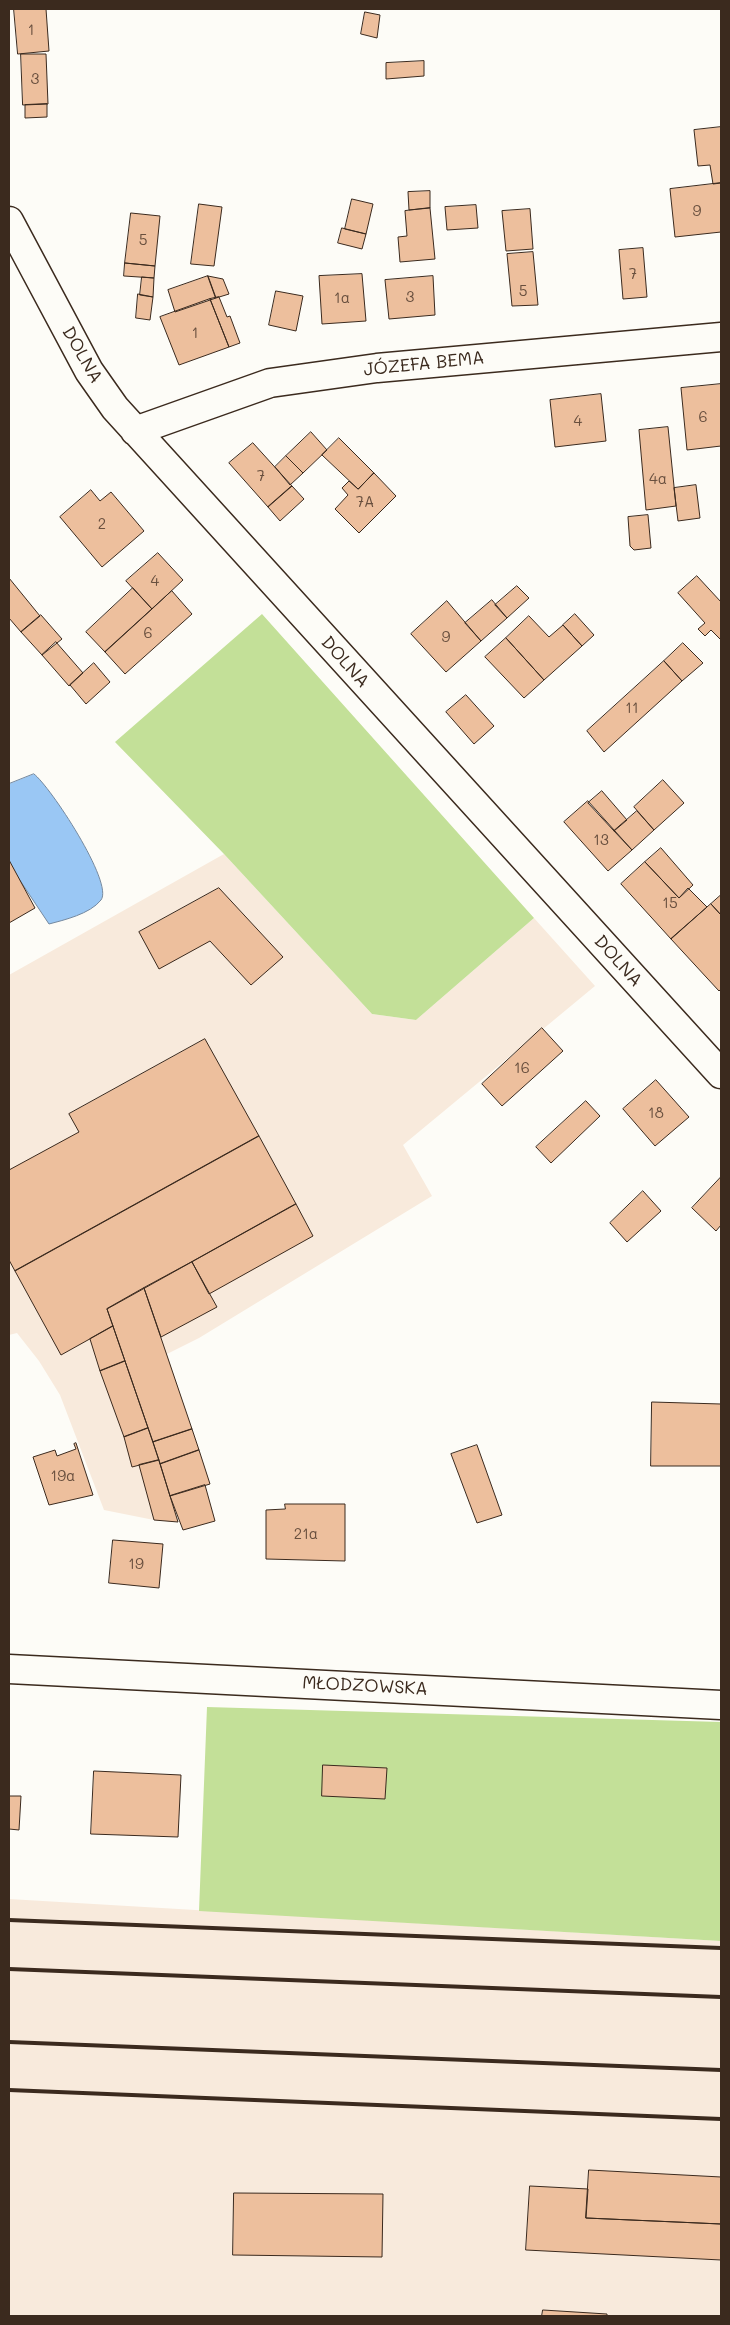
<!DOCTYPE html>
<meta charset="utf-8">
<style>
body{margin:0}
#map{position:relative;width:730px;height:2325px;overflow:hidden;background:#fdfcf7;font-family:Mali,sans-serif}
canvas{display:block}
.frame{position:absolute;inset:0;border:10px solid #3b2a1e;pointer-events:none}
</style>
<div id="map">
<canvas width="730" height="2325"></canvas>
<div class="frame"></div>
</div>
<script>
const ctx = document.querySelector('canvas').getContext('2d');
ctx.lineJoin = 'round';
function fill(path, color) {
  ctx.fillStyle = color;
  ctx.fill(path, 'evenodd');
}
function strokePath(path, color, width, dash) {
  ctx.strokeStyle = color;
  ctx.lineWidth = width;
  ctx.lineCap = dash ? 'butt' : 'round';
  ctx.setLineDash(dash || []);
  ctx.stroke(path);
}
function write(font, color, halo, rows, align = 'center') {
  ctx.font = font + ' Mali,sans-serif';
  ctx.lineWidth = 5;
  ctx.setLineDash([]);
  ctx.textBaseline = 'middle';
  ctx.strokeStyle = halo;
  ctx.fillStyle = color;
  for (const [text, x, y, turn = 0] of rows) {
    ctx.save();
    ctx.translate(x, y);
    ctx.rotate((+turn || 0) * Math.PI / 180);
    ctx.textAlign = isNaN(turn) ? turn : align;
    if (halo) ctx.strokeText(text, 0, 0);
    ctx.fillText(text, 0, 0);
    ctx.restore();
  }
}
const built = new Path2D(`
 M224,854l148,160 44,6 118,-102 61,68 -192,159 29,51 -233,142 -32,16 43,130 -39,12 7,26 -24,-2 -50,-10 -44,-115 -21,-34 -22,-28 -8,2v-360z
 M9,1899l712,42v375h-712z`);
const green = new Path2D(`
 M262,614l272,304 -118,102 -44,-6 -148,-160 -109,-112z
 M207,1707l514,15v219l-522,-30z`);
const water = new Path2D(`
 M34,774c16,12 80,109 67,126 -11,14 -37,20 -52,24l-40,-60v-80z`);
const building = new Path2D(`
 M14,9h32l3,42 -31,3z
 M365,12l15,3 -3,23 -16,-4z
 M21,54h25l2,50 -25,1z
 M424,61v15l-38,3v-16z
 M47,104v13l-22,1v-13z
 M721,127v56l-8,1 -3,-19 -12,1 -4,-36z
 M721,183v49l-46,5 -5,-48z
 M430,191v17l-21,2 -1,-18z
 M352,199l21,5 -7,30 -21,-5z
 M199,204l23,3 -8,59 -23,-2z
 M476,205l2,23 -31,2 -2,-23z
 M430,208l5,51 -35,3 -2,-25 9,-1 -2,-25z
 M530,209l3,40 -27,2 -4,-40z
 M131,213l29,3 -5,50 -30,-3z
 M342,228l24,6 -4,15 -24,-6z
 M643,248l4,49 -24,2 -4,-49z
 M533,252l5,53 -26,1 -5,-52z
 M125,263l30,3 -1,12 -30,-2z
 M362,274l4,47 -44,3 -3,-48z
 M208,276l8,22 -41,14 -7,-22z
 M208,276l15,3 6,15 -13,4z
 M433,276l2,39 -46,4 -4,-39z
 M142,277l12,1 -1,19 -13,-2z
 M276,291l27,5 -7,35 -27,-6z
 M138,294l15,3 -3,23 -14,-2z
 M219,297l8,20 3,-1 10,27 -11,4 -19,-48z
 M210,299l19,48 -50,18 -19,-48z
 M721,384v62l-34,4 -6,-62z
 M601,394l5,47 -51,6 -5,-47z
 M668,427l8,79 -30,4 -7,-80z
 M311,432l16,18 -24,23 -17,-17z
 M339,438l35,35 -16,16 -36,-34z
 M253,443l39,43 -24,21 -39,-44z
 M286,456l17,17 -13,12 -15,-18z
 M374,473l22,23 -37,37 -24,-24 13,-14 -6,-7 7,-7 9,8z
 M696,485l4,33 -22,3 -4,-33z
 M292,486l12,13 -24,22 -12,-14z
 M91,490l9,11 11,-9 33,39 -42,36 -42,-50z
 M648,515l3,33 -17,2 -4,-4 -2,-29z
 M158,553l25,27 -31,29 -26,-28z
 M697,576l24,26v38l-10,-10 -6,6 -7,-7 7,-6 -27,-30z
 M9,578l31,38 -19,16 -12,-14z
 M517,586l12,12 -22,20 -12,-13z
 M133,588l19,21 -47,43 -19,-20z
 M172,591l20,23 -67,60 -20,-22z
 M492,600l15,18 -26,23 -16,-18z
 M447,601l34,40 -35,31 -35,-38z
 M575,614l19,21 -12,11 -19,-21z
 M41,615l21,24 -20,16 -21,-23z
 M529,616l20,21 14,-12 19,21 -38,34 -38,-42z
 M506,638l38,42 -20,18 -39,-41z
 M56,642l27,31 -14,13 -27,-31z
 M683,643l20,20 -21,18 -18,-20z
 M664,661l18,20 -78,71 -17,-21z
 M94,663l16,19 -24,22 -16,-19z
 M466,695l28,31 -20,18 -28,-32z
 M663,780l21,23 -30,27 -20,-23z
 M602,791l25,29 -13,11 -26,-28z
 M588,801l44,49 -24,21 -44,-49z
 M637,811l17,19 -22,20 -18,-19z
 M661,848l32,37 -14,13 -34,-36z
 M9,860l26,48 -26,15z
 M645,862l34,36 9,-10 19,19 -36,32 -50,-55z
 M219,888l64,69 -32,28 -41,-44 -51,28 -20,-37z
 M721,895v20l-10,-11z
 M711,904l10,11v74l-2,2 -48,-52z
 M542,1028l21,23 -61,55 -20,-22z
 M205,1039l54,97 -244,135 -6,-11v-90l70,-38 -10,-18z
 M656,1080l33,37 -34,29 -32,-37z
 M586,1101l14,15 -49,47 -15,-16z
 M259,1136l37,68 -189,105 6,17 -52,29 -46,-84z
 M721,1177v48l-5,6 -24,-23z
 M643,1191l18,20 -34,31 -17,-19z
 M296,1204l17,32 -104,58 -17,-32z
 M192,1262l25,45 -56,30 -17,-49z
 M144,1288l48,141 -39,13 -46,-133z
 M113,1326l12,35 -25,10 -10,-32z
 M125,1361l23,67 -24,9 -24,-66z
 M652,1402l69,2v62h-70z
 M148,1428l11,32 -27,7 -8,-30z
 M192,1429l7,21 -39,14 -7,-22z
 M76,1443l17,52 -44,10 -16,-48 22,-7 2,6 19,-7 -2,-5z
 M477,1445l25,70 -25,8 -26,-69z
 M199,1450l11,34 -40,12 -10,-32z
 M159,1460l11,36 8,26 -24,-2 -15,-55z
 M205,1485l10,36 -32,9 -13,-34z
 M285,1504h60v57l-79,-2v-49l19,-1z
 M113,1540l50,4 -4,44 -50,-5z
 M323,1765l64,3 -2,31 -63,-3z
 M94,1771l87,4 -3,62 -87,-3z
 M9,1796h12l-2,34 -10,-1z
 M589,2170l132,7v47l-135,-6z
 M530,2186l58,3 -2,29 135,6v36l-195,-10z
 M234,2193l149,1 -1,63 -149,-2z
 M543,2310l64,4v2h-65z`);
const street = new Path2D(`
 M9,221l80,150 26,37 606,666
 M135,431l135,-48 107,-15 344,-31
 M9,1669l712,36`);
const rail = new Path2D(`
 M9,1920l712,28
 M9,1969l712,28
 M9,2042l712,28
 M9,2090l712,29`);
const numberNames = [
 ["1",31,30],
 ["3",35,79],
 ["9",697,211],
 ["5",143,240],
 ["7",633,274],
 ["5",523,291],
 ["3",410,297],
 ["1a",342,298],
 ["1",195,333],
 ["6",703,417],
 ["4",578,421],
 ["7",261,476],
 ["4a",658,479],
 ["7A",365,502],
 ["2",102,524],
 ["4",155,581],
 ["6",148,633],
 ["9",446,637],
 ["11",632,708],
 ["13",601,840],
 ["15",670,903],
 ["16",522,1068],
 ["18",656,1113],
 ["19a",63,1476],
 ["21a",306,1534],
 ["19",136,1564]
];
const streetNames = [
 ["DOLNA",82,355,60],
 ["JÓZEFA BEMA",424,364,-6],
 ["DOLNA",345,662,48],
 ["DOLNA",618,961,48],
 ["MŁODZOWSKA",365,1686,3]
];
fill(built, '#f8eadc');
fill(green, '#c3e098');
fill(water, '#9ac7f4');
strokePath(water, '#74889e', 1);
fill(building, '#edbf9d');
strokePath(building, '#3b2a1e', 1);
strokePath(street, '#3b2a1e', 31);
strokePath(street, '#fdfcf7', 28);
strokePath(rail, '#3b2a1e', 4);
write('15px', '#684f3e', null, numberNames);
write('18px', '#3b2a1e', '#fdfcf7', streetNames);
</script>
